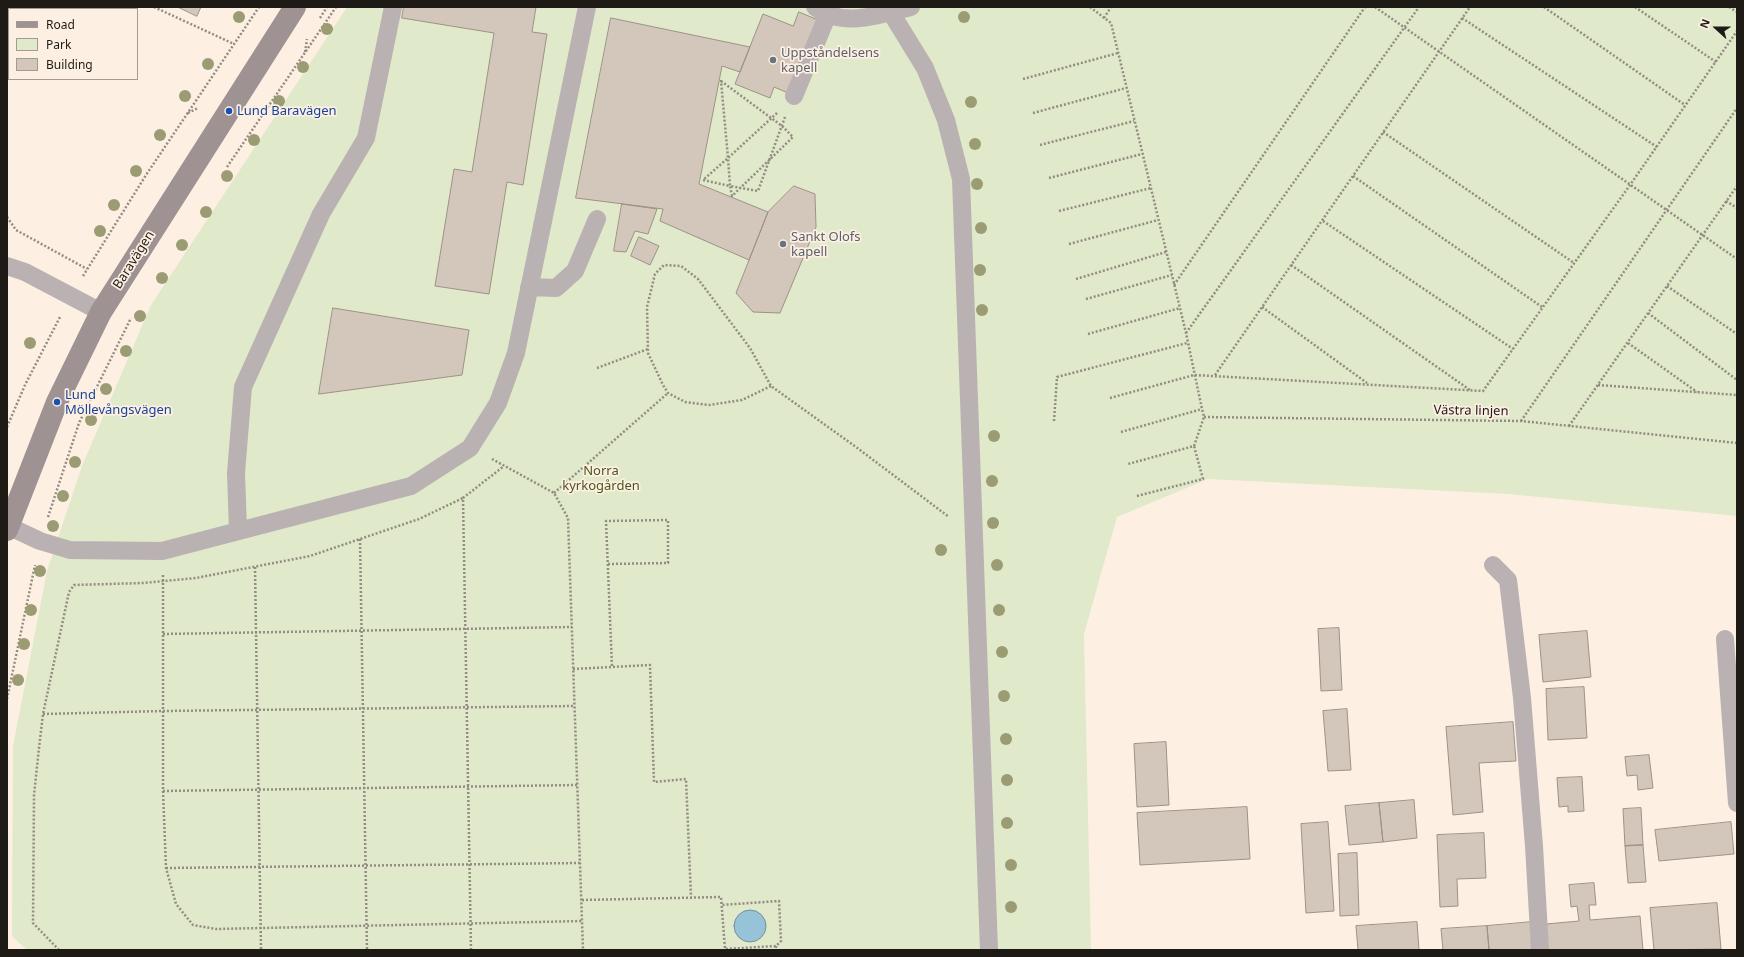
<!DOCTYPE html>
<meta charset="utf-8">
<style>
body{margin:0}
#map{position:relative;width:1744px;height:957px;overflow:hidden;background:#fdf0e3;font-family:"Noto Sans",sans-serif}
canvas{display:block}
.frame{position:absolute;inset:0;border:8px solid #1e1a15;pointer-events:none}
.legend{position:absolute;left:8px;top:8px;width:130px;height:72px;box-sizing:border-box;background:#fdf0e3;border:1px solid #a49a91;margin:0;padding:5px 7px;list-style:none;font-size:12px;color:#1e1a15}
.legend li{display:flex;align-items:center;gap:8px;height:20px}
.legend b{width:20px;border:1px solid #a49a91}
.north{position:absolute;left:1696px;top:8px;width:40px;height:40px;-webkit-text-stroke:3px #fdf0e3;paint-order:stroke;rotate:291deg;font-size:11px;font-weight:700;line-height:16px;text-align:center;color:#1e1a15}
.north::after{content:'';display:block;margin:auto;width:14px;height:18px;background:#1e1a15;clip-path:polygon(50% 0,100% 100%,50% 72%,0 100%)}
</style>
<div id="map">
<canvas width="1744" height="957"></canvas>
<div class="frame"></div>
<ul class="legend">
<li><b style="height:5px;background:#9e9292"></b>Road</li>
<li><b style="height:11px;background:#e0e9c9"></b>Park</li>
<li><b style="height:11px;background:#d3c6ba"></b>Building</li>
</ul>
<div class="north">N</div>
</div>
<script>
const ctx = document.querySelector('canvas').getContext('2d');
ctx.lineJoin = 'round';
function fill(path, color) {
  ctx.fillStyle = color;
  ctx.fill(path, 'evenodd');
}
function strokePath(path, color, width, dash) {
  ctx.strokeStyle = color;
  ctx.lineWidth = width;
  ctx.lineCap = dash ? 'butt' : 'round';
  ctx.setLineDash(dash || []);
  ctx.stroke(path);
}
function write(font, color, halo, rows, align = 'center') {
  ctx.font = font + ' "Noto Sans",sans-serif';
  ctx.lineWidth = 3.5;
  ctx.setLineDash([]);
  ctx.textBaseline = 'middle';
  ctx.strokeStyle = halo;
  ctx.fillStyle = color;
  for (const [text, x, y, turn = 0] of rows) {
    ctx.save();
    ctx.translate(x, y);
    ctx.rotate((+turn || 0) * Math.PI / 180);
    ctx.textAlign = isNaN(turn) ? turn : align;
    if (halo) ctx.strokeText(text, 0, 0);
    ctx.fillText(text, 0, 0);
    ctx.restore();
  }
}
const green = new Path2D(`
 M347,7h1390v509l-229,-22 -300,-15 -91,38 -33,117 7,316h-1064l-15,-14 1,-190 34,-175 35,-105 69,-161z`);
const water = new Path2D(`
 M734 926a16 16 0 1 1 32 0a16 16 0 1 1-32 0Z`);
const building = new Path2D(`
 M178,7h23l-4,9z
 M404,7h132l-4,25 15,2 -24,151 -16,-3 -18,112 -54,-8 19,-117 18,3 22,-139 -92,-15z
 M799,12l19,8 -30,73 -14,-6 -4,11 -35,-14 28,-70 30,12z
 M611,18l139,29 -10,25 -18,-6 -23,118 69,28 -19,48 -89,-39 3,-12 -87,-11z
 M794,186l21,8 1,33 -36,86 -27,-1 -17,-19 32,-81z
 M622,204l35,5 -9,25 -13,-3 -9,21 -12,-1z
 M639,237l20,9 -9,19 -19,-9z
 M333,308l136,22 -7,45 -143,19z
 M1339,628l3,62 -21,1 -3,-62z
 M1587,631l4,46 -48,5 -4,-47z
 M1584,687l3,51 -39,2 -2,-51z
 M1347,709l4,61 -23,1 -5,-60z
 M1513,722l3,39 -37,2 4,49 -30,3 -7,-88z
 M1166,742l3,63 -32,2 -3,-63z
 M1649,755l4,33 -15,2 -1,-15 -10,1 -2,-19z
 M1582,777l2,34 -16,1v-6l-9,1 -2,-29z
 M1414,800l3,38 -34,4 -4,-39z
 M1379,803l4,39 -34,3 -4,-39z
 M1247,807l3,52 -110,6 -3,-52z
 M1641,808l2,37 -18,1 -2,-37z
 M1328,822l6,89 -28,2 -5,-89z
 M1731,822l3,32 -75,7 -4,-31z
 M1484,833l2,45 -29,1 1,27 -18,1 -3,-72z
 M1643,845l3,37 -18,1 -3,-37z
 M1357,853l2,62 -19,1 -2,-62z
 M1594,883l2,22h-7l1,15 50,-4 3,34h-95l-2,-26 33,-3 -2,-15 -6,1 -2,-22z
 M1717,903l4,46 -67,1 -4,-42z
 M1417,922l2,28h-61l-2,-24z
 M1532,922l2,28h-45l-2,-24z
 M1487,926l2,24h-46l-2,-21z`);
const path = new Path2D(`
 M154,7l80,37
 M1090,7l21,16 75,310 16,76 2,8 -10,29 -66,18
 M1375,7l362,252
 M1544,7l141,98
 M1635,7l81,55
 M1729,7l8,5
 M634,8v-1
 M320,18l7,-11
 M1104,18l7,-11
 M1462,18l195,129
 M305,52l2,-13
 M1023,79l95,-26
 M721,81l61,45 11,11 -61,59 -2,-10 -27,-6 25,-22z
 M188,113l10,-5
 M777,113l-49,45 2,28 28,5 27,-74
 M1033,113l93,-25
 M1383,132l191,131
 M1040,145l94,-24
 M227,167l109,-160
 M1353,176l189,131
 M1049,178l93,-24
 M1726,201l11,7
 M1059,211l92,-23
 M7,217l9,13 71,39
 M1323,221l190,128
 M1069,244l89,-24
 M1291,265l179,125
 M83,276l63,-101 113,-168
 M1076,279l90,-27
 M1174,285l191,-278
 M1667,286l70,48
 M1086,299l86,-24
 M1262,307l105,76
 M1648,313l89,67
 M1186,333l233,-326
 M1088,334l92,-26
 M1628,343l69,49
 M597,368l51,-19
 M1215,375l255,-368
 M1598,385l139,10
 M771,386l-29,14 -33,5 -24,-3 -17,-9 -5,-8 -15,-32 -1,-46 8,-33 9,-9 17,1 17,13 52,69 21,38 85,61 93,70
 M1110,398l84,-23 289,16 147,-206 107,-154
 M1204,417l317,4 216,22
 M1054,421l3,-44 130,-34
 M1521,421l216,-313
 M1569,426l168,-240
 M7,427l18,-42 35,-68
 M1121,432l81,-23
 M492,459l62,34 14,25 15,432
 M554,493l114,-100
 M1137,496l66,-17 -9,-33
 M48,517l31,-94 52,-105
 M360,539l7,411
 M608,564l60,-1v-43l-62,1 6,146
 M255,567l6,383
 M163,575v216l3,77 10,36 17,21 23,4 366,-8
 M163,634l409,-7
 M573,669l77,-4 4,117 32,-3 5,118
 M7,699l28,-134
 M43,714l120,-3 412,-5
 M163,791l414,-6
 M166,868l414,-5
 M582,900l139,-3 4,52 51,-3 5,-5 -2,-40 -58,4
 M776,946v4
 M59,950l-26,-27 1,-128 5,-47 4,-34 26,-122 5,-7 69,-2 53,-5 114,-22 109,-37 44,-21
 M471,950l-8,-452 41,-32`);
const lane = new Path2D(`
 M815,7c28,22 65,7 96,0
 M885,7l5,4 35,57 21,52 15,59 28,771
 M24,9l3,-2
 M7,18l2,-1
 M794,96l34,-82
 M7,266l18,6 76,40
 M529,287l27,1 19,-17 22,-52
 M8,526l32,15 30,9 92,1 249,-65 59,-38 28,-45 18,-50 71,-346
 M238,531l-2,-58 7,-86 78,-173 45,-76 27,-131
 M1493,565l15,15 14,118 12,148 6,104
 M1725,639l12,164`);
const secondary = new Path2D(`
 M7,530l50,-128 44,-90 194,-305`);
const trees = [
 [239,17],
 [964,17],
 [327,29],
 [208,64],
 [303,67],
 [185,96],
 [279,101],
 [971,102],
 [160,135],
 [254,140],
 [975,144],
 [136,171],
 [227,176],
 [977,184],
 [114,205],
 [206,212],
 [981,228],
 [100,231],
 [182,245],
 [980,270],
 [162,278],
 [982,310],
 [140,316],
 [30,343],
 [126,351],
 [106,389],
 [91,420],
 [994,436],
 [75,462],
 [992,481],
 [63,496],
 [993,523],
 [53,526],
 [941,550],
 [997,565],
 [40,571],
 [31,610],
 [999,610],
 [24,644],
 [1002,652],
 [18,680],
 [1004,696],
 [1006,739],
 [1007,780],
 [1007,823],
 [1011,865],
 [1011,907]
];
const markers = [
 [773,60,4,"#6b7280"],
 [229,111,4,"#1a4fb4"],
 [783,244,4,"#6b7280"],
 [57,402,4,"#1a4fb4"]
];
const worshipNames = [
 ["Uppståndelsens",781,53],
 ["kapell",781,68],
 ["Sankt Olofs",791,237],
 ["kapell",791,252]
];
const transitNames = [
 ["Lund Baravägen",237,111],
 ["Lund",65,395],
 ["Möllevångsvägen",65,410]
];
const streetNames = [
 ["Baravägen",134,260,-58],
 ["Västra linjen",1471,411,1]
];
const parkNames = [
 ["Norra",601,471],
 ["kyrkogården",601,486]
];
fill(green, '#e0e9c9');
fill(water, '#97c3d8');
strokePath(water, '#73909e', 1);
fill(building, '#d3c6ba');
strokePath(building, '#9e9286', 1);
strokePath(path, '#948b82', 2.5, [2, 2]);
strokePath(lane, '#bab1b2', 18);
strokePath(secondary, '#9e9292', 22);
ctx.fillStyle = '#9b9c74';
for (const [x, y] of trees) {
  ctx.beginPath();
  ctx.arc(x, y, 6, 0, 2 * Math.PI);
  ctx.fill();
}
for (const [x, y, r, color] of markers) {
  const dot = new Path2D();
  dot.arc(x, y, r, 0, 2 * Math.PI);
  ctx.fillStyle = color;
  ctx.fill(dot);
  strokePath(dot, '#fdf0e3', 1.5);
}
write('13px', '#5b616d', '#fdf0e3', worshipNames, 'left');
write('13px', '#164399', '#fdf0e3', transitNames, 'left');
write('13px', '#1e1a15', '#fdf0e3', streetNames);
write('13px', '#4b571a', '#fdf0e3', parkNames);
</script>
